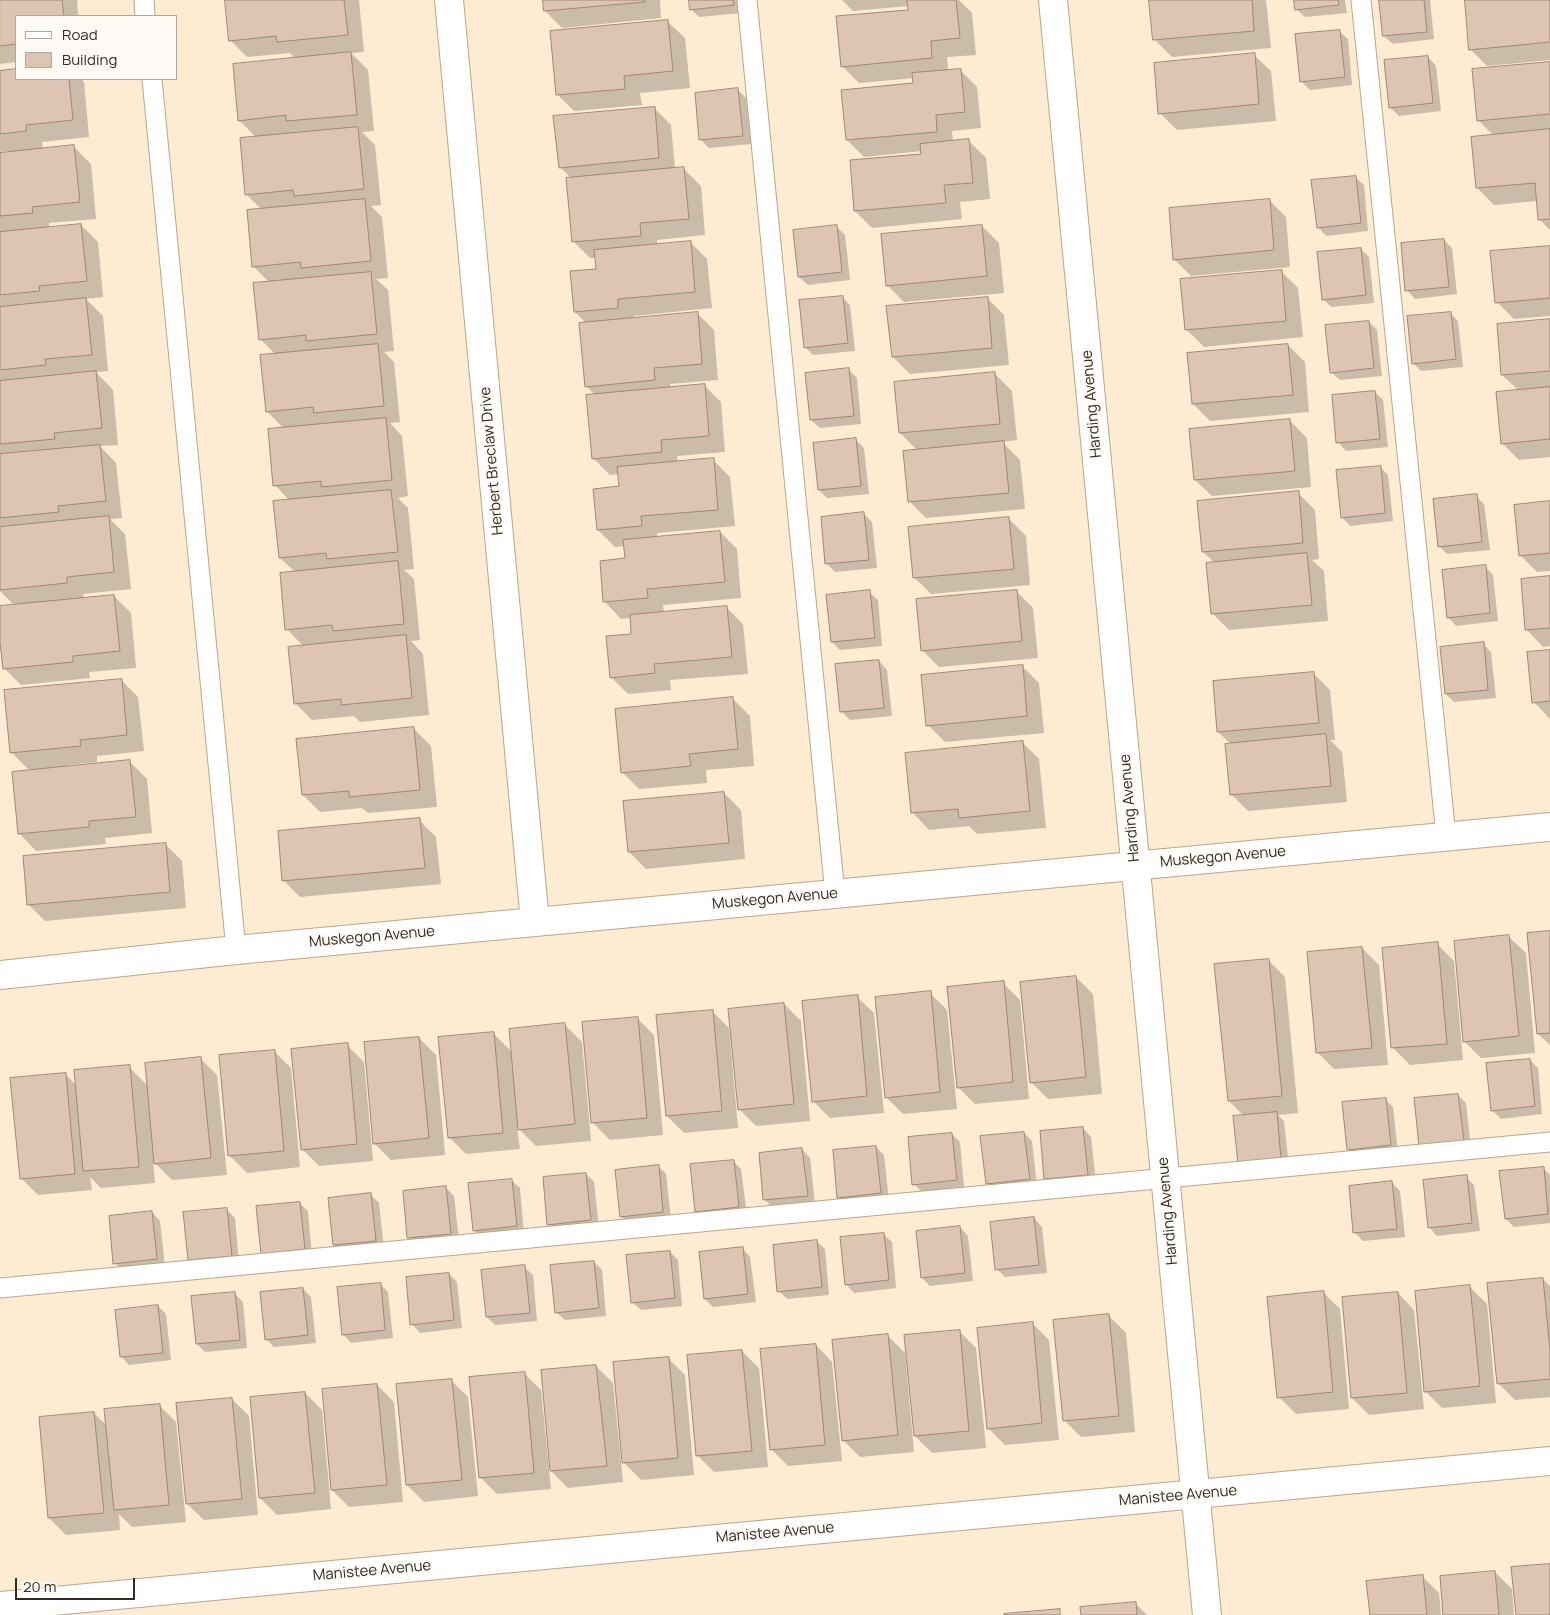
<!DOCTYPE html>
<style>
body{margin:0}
#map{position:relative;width:1550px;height:1615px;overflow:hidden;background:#fdebd2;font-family:Manrope,sans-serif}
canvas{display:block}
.legend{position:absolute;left:15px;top:15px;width:162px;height:65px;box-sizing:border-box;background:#fefbf6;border:1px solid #aca8a1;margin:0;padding:6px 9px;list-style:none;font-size:15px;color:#322b22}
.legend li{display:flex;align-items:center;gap:10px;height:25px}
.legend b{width:25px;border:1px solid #aca8a1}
.scale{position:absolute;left:15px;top:1578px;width:120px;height:22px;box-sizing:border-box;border:2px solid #322b22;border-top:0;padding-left:6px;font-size:15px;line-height:18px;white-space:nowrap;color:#322b22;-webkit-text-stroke:4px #fefbf6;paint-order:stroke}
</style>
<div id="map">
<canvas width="1550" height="1615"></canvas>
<ul class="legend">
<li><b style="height:6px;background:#fff"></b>Road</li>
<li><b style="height:14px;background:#dec4b3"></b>Building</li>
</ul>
<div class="scale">20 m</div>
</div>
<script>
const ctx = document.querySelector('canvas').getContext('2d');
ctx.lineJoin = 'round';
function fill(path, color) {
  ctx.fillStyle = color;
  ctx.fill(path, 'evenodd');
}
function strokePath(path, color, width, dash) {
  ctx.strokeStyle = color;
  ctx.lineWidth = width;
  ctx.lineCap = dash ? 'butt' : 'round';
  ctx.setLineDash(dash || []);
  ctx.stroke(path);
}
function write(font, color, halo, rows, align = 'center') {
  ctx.font = font + ' Manrope,sans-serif';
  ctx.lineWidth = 4;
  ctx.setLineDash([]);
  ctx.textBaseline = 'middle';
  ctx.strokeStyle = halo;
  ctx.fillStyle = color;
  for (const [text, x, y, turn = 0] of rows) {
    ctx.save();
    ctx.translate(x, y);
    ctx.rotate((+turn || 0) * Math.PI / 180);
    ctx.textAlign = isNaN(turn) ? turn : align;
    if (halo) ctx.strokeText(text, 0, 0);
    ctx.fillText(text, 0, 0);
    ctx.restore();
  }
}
const shadow = new Path2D(`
 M0,0h77l1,16h-62v46l-16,2z
 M226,0h133l5,52 -13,1 17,17 6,61 -12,1 13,13 6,60 -10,1 11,11 6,61 -12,1 12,11 6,61 -10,1 10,10 6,60 -10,1 12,13 6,60 -10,2 10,10 6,61 -10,1 10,9 6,61 -9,1 12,13 6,61 -69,7 -6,-6 -42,4 -17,-17 9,-56 -17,-18 9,-56 -16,-15 10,-57 -15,-16 9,-56 -17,-18 9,-56 -16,-16 10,-56 -17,-17 9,-56 -16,-16 11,-56 -18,-18 57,-61 -6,-6 -43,4 -17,-17z
 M544,0h116l1,18 -99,10 -17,-17z
 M690,0h50l1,13 -42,4 -8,-8z
 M842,0h117l13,13 4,42 -29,2 1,14 12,-1 17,17 4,41 -29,3 1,11 16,-1 17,17 4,41 -30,3 2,17 -90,9 -17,-17 68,-56 -1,-4 -58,6 -17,-17 67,-56v-6l-55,5 -17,-17 67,-55v-5l-56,5z
 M1151,0h115l5,48 -99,9 -17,-17z
 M1295,0h50l2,13 -42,4 -9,-8z
 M1381,0h49l4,39 -41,5 -9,-8z
 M1466,0h84v60l-63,6 -17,-17z
 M668,22l17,16 5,50 -50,5 2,12 -68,6 -17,-17z
 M1339,31l9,8 4,46 -42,5 -9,-9z
 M1254,55l17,16 5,50 -99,9 -17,-17z
 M1428,57l8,9 5,45 -42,5 -8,-8z
 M1550,63v167l-10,-10 -2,-19 -44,4 -17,-17 17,-52 -16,-16z
 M16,70v9h65l3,3 5,55 -47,5 1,8 31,-3 17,17 5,55 -47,4v5l32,-3 17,17 5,55 -17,2 17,17 5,55 -12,1 17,18 5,55 -18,1 16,17 6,55 -12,1 15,15 6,55 -48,5 1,5 30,-3 17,17 5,55 -47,4 1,6 -69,7 -17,-17 -4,-38v-23l15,-1 -15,-15v-437l8,-1v-2l-8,1v-80z
 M738,90l8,8 5,46 -42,4 -8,-8 -5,-46z
 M654,108l17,17 4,44h9l17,17 4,49 -48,5v5l33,-3 17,17 5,49 -78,8v3l63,-6 17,17 4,50 -48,4v4l34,-3 17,17 4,50 -48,4 1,7 35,-3 17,17 5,49 -78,7 1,5 62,-6 17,17 4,49 -78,7 1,8 62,-6 17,17 5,50 -78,6 1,10 -43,4 -17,-17 22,-42 -2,-17 -10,1 -16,-17 -4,-40 25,-2 -1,-14 -10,1 -17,-17 22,-43 -1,-13 -9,1 -17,-17 2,-63 -9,-9v-63l-11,-11 -4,-40 26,-2 -1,-12h-6l-17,-17 -1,-62 -12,-12z
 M1355,177l9,8 4,46 -42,5 -8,-9z
 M1269,200l17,17 4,50 -99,9 -17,-17z
 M982,226l17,17 5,50 -100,9 -17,-17z
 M837,227l8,8 5,45 -42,5 -9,-8z
 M1444,240l8,8 5,46 -42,5 -8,-9z
 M1550,247v69l-36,3 -17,-17z
 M1361,249l8,8 5,46 -43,4 -8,-8z
 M1281,271l17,17 5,49 -99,10 -17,-17z
 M842,297l8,8 5,46 -42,4 -8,-8z
 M987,298l17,17 5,50 -99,9 -17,-17z
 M1450,313l8,8 5,46 -42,4 -8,-8z
 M1550,320v137l-31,3 -17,-17 17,-52 -17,-16z
 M1369,322l8,8 5,46 -42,4 -9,-8z
 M1288,345l17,17 4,50 -99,9 -17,-17z
 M849,370l8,8 4,46 -41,4 -9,-8z
 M995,374l17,17 5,49 -15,2 18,18 5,49 -99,9 -17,-17 9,-50 -18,-18z
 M1375,392l8,8 5,47 -42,4 -8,-9z
 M1290,421l17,17 4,49 -99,9 -17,-16z
 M856,440l8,8 5,46 -42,4 -8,-8z
 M1380,467l8,8 5,46 -43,5 -8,-9z
 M1298,493l17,17 4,49 -7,1 12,11 4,50 -99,9 -17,-17 3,-50 -12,-11z
 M1476,496l8,8 6,46 -43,4 -8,-8z
 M1550,503v68l-13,1 -17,-17z
 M864,514l8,8 5,46 -42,4 -8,-8 -5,-46z
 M1009,519l17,17 4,49 -99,9 -17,-17z
 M1485,567l8,8 5,46 -42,5 -8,-9z
 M1550,577v69l-7,1 -16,-17z
 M1016,591l17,17 5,50 -99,9 -17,-17z
 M869,592l9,8 4,46 -42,4 -8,-8z
 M1483,644l8,8 5,46 -42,4 -8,-8z
 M1550,651v68l-16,-17z
 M879,661l8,9 5,46 -42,4 -8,-8z
 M1022,666l17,17 5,50 -99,9 -17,-17z
 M1313,673l17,17 5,50h-5l12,12 5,50 -99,9 -17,-17v-50l-13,-12 -4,-50z
 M121,680l17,17 6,54 -47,5v6l-30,3v3l63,-6 17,17 5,54 -47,5 1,6 -70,7 -16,-17 10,-63 -19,-19z
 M733,699l17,17 4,50 -48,4 1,13 -68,6 -17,-17z
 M414,729l17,17 6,61 -69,6 -6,-5 -42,4 -17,-17z
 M1022,742l17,17 7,69 -69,6 -8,-8 -40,4 -16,-17z
 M724,793l17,17 4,49 -99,10 -17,-17z
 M419,820l17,17 5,47 -141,13 -17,-17z
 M165,844l17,17 4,47 -141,13 -17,-17z
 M1550,932v113l-12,-11z
 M1509,937l17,16 9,100 -54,5 -17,-17z
 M1437,944l17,17 9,99 -53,5 -17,-17z
 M1362,948l17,17 9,100 -54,4 -17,-17z
 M1268,960l17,17 13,136 -20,2 6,6 5,46 -55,-50 10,-1 -15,-15z
 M1076,977l17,17 9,100 -54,5 -17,-17z
 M1003,983l17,17 9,99 -54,5 -17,-17z
 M930,993l17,17 10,99 -54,5 -17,-17z
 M857,997l17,16 10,100 -54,5 -17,-17z
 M784,1004l17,17 9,100 -54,5 -17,-17z
 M712,1011l17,17 9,100 -54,5 -17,-17z
 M637,1018l17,17 9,100 -53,5 -17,-17z
 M565,1025l17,17 9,99 -55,5 -19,-19 3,22 -54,5 -17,-17 44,-104 19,19z
 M419,1038l17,17 9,100 -54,5 -17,-17z
 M347,1045l17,17 9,99 -54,5 -17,-17z
 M274,1051l17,17 9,99 -53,6 -17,-17z
 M201,1059l16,16 10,100 -55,5 -19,-19 2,22 -54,5 -11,-11 2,13 -54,5 -17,-17 44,-104 11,11 53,-18 19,19z
 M1530,1060l8,8 4,46 -41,5 -9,-9z
 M1458,1095l8,8 5,46 -42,4z
 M1385,1099l8,8 5,46 -42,4 -8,-8z
 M1083,1128l8,9 5,46 -42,4 -8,-8z
 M1024,1133l8,8 5,46 -42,4 -8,-8z
 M952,1134l8,8 4,46 -42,4 -8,-8z
 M876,1147l8,8 5,46 -42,4 -8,-8z
 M802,1149l8,9 5,46 -42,4 -8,-8z
 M733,1161l8,8 6,46 -43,4 -8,-8z
 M658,1166l8,8 5,46 -42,4 -8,-8z
 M1543,1168l7,7v48l-36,4 -8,-8z
 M586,1174l8,8 5,46 -42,4 -8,-8z
 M1466,1177l8,8 6,46 -43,5 -8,-9z
 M511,1180l9,8 4,46 -42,4 -8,-8z
 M1392,1183l8,8 5,46 -42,4 -8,-8z
 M446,1188l8,8 5,45 -42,5 -8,-8z
 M371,1195l8,8 5,46 -42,4 -8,-8z
 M299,1203l9,8 4,46 -42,4 -8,-8z
 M226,1209l9,9 4,46 -42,4 -8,-8z
 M152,1212l8,9 5,46 -42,4 -8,-8z
 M1034,1218l8,9 5,46 -42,4 -8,-8z
 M960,1227l8,9 5,45 -43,5 -8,-8z
 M883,1234l9,8 4,46 -42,5 -8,-9z
 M816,1241l9,8 4,46 -42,4 -8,-8z
 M742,1248l8,9 6,45 -43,5 -8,-8z
 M670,1252l8,8 4,46 -41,4 -9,-8z
 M594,1262l8,8 4,46 -41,4 -9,-8z
 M524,1267l9,8 4,46 -42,4 -8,-8z
 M449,1274l8,8 5,46 -42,5 -8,-9z
 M1543,1279l7,7v111l-35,3 -17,-17z
 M380,1284l8,8 5,46 -42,5 -8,-9z
 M1470,1287l17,17 9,99 -54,5 -17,-17z
 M303,1289l8,8 5,46 -42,4 -8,-8z
 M1323,1292l17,17 9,100 -53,5 -17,-17z
 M234,1293l9,9 4,46 -42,4 -8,-8z
 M1398,1293l16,17 10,99 -55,6 -17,-17z
 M158,1306l8,8 5,46 -42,5 -8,-9z
 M1109,1316l17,17 9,99 -54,5 -17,-17z
 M1032,1323l17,17 10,100 -54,5 -17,-17z
 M959,1331l17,17 10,100 -54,5 -17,-17z
 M888,1336l17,17 9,99 -54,5 -17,-17z
 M816,1345l16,17 10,99 -54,5 -17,-17z
 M742,1351l17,17 9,99 -54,5 -17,-17z
 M668,1358l17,17 9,100 -53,5 -17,-17 -10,-99z
 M596,1366l17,17 10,99 -55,6 -17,-17z
 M524,1373l17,17 10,99 -54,5 -17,-17z
 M451,1380l17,17 10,99 -54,6 -17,-17z
 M377,1385l17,17 9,100 -54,5 -17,-17z
 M305,1393l17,17 9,99 -54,6 -17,-17z
 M232,1399l17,17 9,99 -54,5 -17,-16z
 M159,1405l17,17 10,100 -54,5 -13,-13 1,16 -54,5 -17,-17 45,-105 13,13z
 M1495,1572l17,17 2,26h-69z
 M1422,1576l17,17 2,22h-70z
 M1135,1603l12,12h-65z`);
const building = new Path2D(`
 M0,0h62l2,16h-48v28l-16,2z
 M225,0h119l4,35 -71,7 -1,-6 -47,5z
 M543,0h102v2l-101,9z
 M689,0h44l1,5 -44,5z
 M907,0h49l4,38 -29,3 1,17 -91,9 -5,-51 72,-6z
 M1149,0h103l2,31 -101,9z
 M1294,0h44l1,5 -44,5z
 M1379,0h45l3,32 -44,4z
 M1465,0h85v42l-81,8z
 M668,20l5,51 -49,5 1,13 -69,6 -6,-64z
 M1340,30l5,47 -45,5 -5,-48z
 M351,52l6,63 -71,6v-6l-48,6 -5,-57z
 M1255,53l4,51 -101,10 -4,-51z
 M1428,56l5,47 -44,5 -5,-48z
 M1550,62v52l-73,7 -5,-52z
 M16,69v10h53l4,41 -47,5v6l-26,3v-63z
 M961,69l4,43 -29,3 1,17 -91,8 -5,-50 72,-7 -1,-10z
 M738,88l5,48 -44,4 -4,-47z
 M655,107l4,51 -100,10 -6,-52z
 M358,127l6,62 -70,7 -1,-6 -48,5 -5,-57z
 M1550,129v90l-12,1 -3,-37 -59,5 -5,-51z
 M969,139l4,44 -29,2 2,18 -92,8 -4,-51 71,-6 -1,-10z
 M74,145l6,57 -48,5 1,6 -33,3v-63z
 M684,167l5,52 -49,4 1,13 -69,6 -6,-64z
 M1356,176l5,47 -44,5 -6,-48z
 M365,199l6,62 -70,7 -1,-6 -48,5 -5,-57z
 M1270,199l4,51 -101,10 -4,-52z
 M81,224l6,57 -48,5 1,5 -40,4v-63z
 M837,225l5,47 -44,5 -5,-47z
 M982,225l5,51 -101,10 -5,-52z
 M1444,239l5,48 -44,4 -4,-48z
 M691,241l4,51 -77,7v9l-44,4 -4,-41 26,-2 -2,-19z
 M1550,246v52l-55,5 -5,-52z
 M1361,248l5,47 -44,5 -5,-48z
 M1282,270l4,51 -101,9 -5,-51z
 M371,272l6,62 -71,7v-6l-47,5 -6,-57z
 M843,296l5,47 -44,5 -5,-48z
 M988,297l4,51 -100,9 -6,-51z
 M86,298l6,57 -47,4 1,6 -46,5v-63z
 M698,312l4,52 -48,4 1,12 -70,7 -6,-64z
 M1451,312l5,47 -44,5 -5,-48z
 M1550,319v52l-49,4 -4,-51z
 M1369,321l5,47 -44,5 -5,-48z
 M378,344l6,62 -70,7 -1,-6 -47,5 -6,-57z
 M1288,344l5,51 -101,9 -5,-51z
 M849,368l5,48 -44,4 -5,-47z
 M96,371l6,57 -48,5 1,6 -55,5v-63z
 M995,372l5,52 -101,9 -5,-51z
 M705,384l4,52 -48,4 1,12 -70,7 -6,-64z
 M1550,387v52l-49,5 -5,-52z
 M1375,391l5,48 -44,4 -4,-48z
 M386,418l6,62 -71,7v-6l-48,5 -5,-57z
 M1290,419l5,52 -101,9 -5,-51z
 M856,438l5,48 -43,4 -5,-47z
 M1004,441l5,52 -101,9 -5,-51z
 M100,445l6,56 -48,5 1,6 -59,6v-64z
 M714,458l4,52 -77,6 1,10 -45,4 -4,-41 26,-3 -2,-19z
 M1381,466l4,47 -44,5 -5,-48z
 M391,490l7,62 -71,7 -1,-6 -47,5 -6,-57z
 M1299,491l4,52 -101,9 -5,-51z
 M1477,494l5,48 -44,5 -5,-48z
 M1550,501v52l-31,3 -5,-51z
 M864,512l5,48 -44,4 -4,-47z
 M109,516l5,56 -47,5v6l-67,7v-63z
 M1009,517l5,52 -101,9 -5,-51z
 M720,531l5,51 -78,7 1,9 -45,4 -3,-41 25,-3 -2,-18z
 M1307,553l5,52 -101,9 -5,-51z
 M398,561l6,63 -71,7 -1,-6 -47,5 -5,-57z
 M1486,565l4,48 -43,5 -5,-48z
 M1550,576v52l-25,2 -4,-51z
 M870,590l5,48 -44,4 -5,-47z
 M1017,590l5,51 -101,10 -5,-52z
 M114,595l6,56 -47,5v6l-70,7 -3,-26v-37z
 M727,606l5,51 -78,7 1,9 -45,5 -4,-42 25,-2 -1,-19z
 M406,635l6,63 -71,7v-6l-47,5 -6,-57z
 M1484,642l4,48 -43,4 -5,-47z
 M1550,650v51l-18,2 -5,-51z
 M879,660l5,48 -44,4 -5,-48z
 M1023,665l4,51 -101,10 -5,-51z
 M1314,672l5,51 -102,9 -4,-51z
 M122,679l5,56 -47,5 1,6 -71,7 -6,-63z
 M733,697l5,52 -49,5 2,12 -70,7 -6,-64z
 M414,727l6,63 -71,7v-6l-47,4 -6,-56z
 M1326,734l5,52 -101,9 -5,-51z
 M1023,741l7,70 -71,7 -1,-9 -47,4 -6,-60z
 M130,760l6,57 -47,4v6l-71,7 -6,-62z
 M724,792l5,51 -101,9 -5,-51z
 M420,818l5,50 -143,13 -4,-50z
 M166,843l4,49 -143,13 -4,-49z
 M1550,931v102l-13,1 -10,-101z
 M1509,935l10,101 -56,6 -9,-101z
 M1438,942l9,102 -56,4 -9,-100z
 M1362,947l10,101 -56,5 -9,-101z
 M1269,959l13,137 -54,5 -14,-137z
 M1076,976l10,101 -56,6 -10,-101z
 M1004,981l9,101 -56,6 -10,-101z
 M931,991l9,101 -55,6 -10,-101z
 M858,995l9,101 -55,6 -10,-101z
 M784,1003l10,101 -56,6 -10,-101z
 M713,1010l9,101 -56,5 -10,-101z
 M638,1017l9,101 -56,5 -9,-101z
 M565,1023l10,101 -57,6 -9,-101z
 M494,1032l9,101 -55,5 -10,-101z
 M419,1037l10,101 -56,6 -9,-102z
 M348,1043l9,101 -56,6 -10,-101z
 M275,1050l9,101 -56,5 -9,-101z
 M201,1057l10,101 -57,6 -9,-101z
 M1530,1059l5,47 -44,5 -5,-48z
 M130,1065l9,102 -56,4 -9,-101z
 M66,1073l9,101 -55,5 -10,-101z
 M1458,1094l6,47 -45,5 -5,-48z
 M1386,1098l5,47 -44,5 -5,-48z
 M1277,1112l4,47 -43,5 -5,-48z
 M1083,1127l5,48 -44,4 -4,-48z
 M1024,1132l6,47 -44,5 -6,-48z
 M952,1133l5,47 -45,5 -4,-48z
 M876,1146l5,47 -44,5 -4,-48z
 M802,1148l6,48 -45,4 -4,-47z
 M734,1160l5,47 -44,5 -5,-48z
 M659,1165l4,47 -43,5 -5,-47z
 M1544,1167l4,47 -43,5 -6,-48z
 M586,1173l5,47 -44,5 -4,-48z
 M1467,1175l5,48 -44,5 -5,-48z
 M512,1179l5,47 -44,5 -5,-48z
 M1392,1181l5,48 -44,4 -4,-47z
 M446,1186l5,48 -44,4 -4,-47z
 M371,1193l5,48 -43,4 -5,-47z
 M300,1202l5,47 -44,5 -5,-48z
 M227,1208l5,48 -44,4 -5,-48z
 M152,1211l5,48 -44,5 -4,-48z
 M1034,1217l5,48 -44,5 -5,-48z
 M960,1226l5,47 -44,5 -5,-47z
 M884,1233l5,47 -44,5 -5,-48z
 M817,1240l5,47 -45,5 -4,-47z
 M743,1247l5,47 -44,5 -5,-47z
 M670,1251l5,47 -44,5 -5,-48z
 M594,1261l5,47 -44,5 -5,-48z
 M525,1265l5,48 -44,4 -5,-47z
 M449,1273l5,47 -44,5 -4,-48z
 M1543,1278l7,72v29l-53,5 -10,-101z
 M381,1283l4,47 -43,5 -5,-48z
 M1470,1285l10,101 -56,6 -9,-101z
 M303,1288l5,47 -43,5 -5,-48z
 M1324,1291l9,101 -56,6 -10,-101z
 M235,1292l5,48 -44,4 -5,-48z
 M1398,1292l9,101 -56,5 -9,-101z
 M158,1305l5,48 -43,4 -5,-47z
 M1109,1314l10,102 -56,5 -10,-101z
 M1033,1322l9,101 -55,6 -10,-101z
 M960,1330l9,101 -55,5 -10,-101z
 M888,1334l10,101 -56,6 -10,-101z
 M816,1344l9,101 -55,5 -10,-101z
 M742,1350l10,101 -56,5 -9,-101z
 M669,1357l9,101 -56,5 -9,-101z
 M596,1365l11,101 -57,5 -9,-101z
 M525,1372l9,101 -55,5 -10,-101z
 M452,1379l10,101 -56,5 -10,-101z
 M377,1384l10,101 -56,5 -9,-101z
 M305,1392l10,101 -56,5 -9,-101z
 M232,1398l10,101 -56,5 -10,-101z
 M160,1404l9,101 -55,5 -10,-101z
 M94,1412l10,101 -56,5 -9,-101z
 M1550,1564v51h-34l-5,-48z
 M1495,1571l4,44h-56l-3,-39z
 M1423,1575l4,40h-57l-4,-34z
 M1136,1602l1,13h-56l-1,-8z
 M1060,1609v6h-56v-1z`);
const service = new Path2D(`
 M144,0l1,16
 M747,0l88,894
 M1361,0l85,836
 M152,79l84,871
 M0,1288l1550,-146`);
const minor = new Path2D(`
 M449,0l86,922
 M1053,0l154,1615
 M0,975l236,-25 1314,-123
 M0,1606l1550,-145`);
const streetNames = [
 ["Harding Avenue",1092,404,-95],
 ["Herbert Breclaw Drive",492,461,-95],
 ["Harding Avenue",1130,808,-95],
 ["Muskegon Avenue",1223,857,-5],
 ["Muskegon Avenue",775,899,-5],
 ["Muskegon Avenue",372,937,-5],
 ["Harding Avenue",1168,1211,-95],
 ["Manistee Avenue",1178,1496,-5],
 ["Manistee Avenue",775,1533,-5],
 ["Manistee Avenue",372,1571,-5]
];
fill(shadow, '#0003');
fill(building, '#dec4b3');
strokePath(building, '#9f8777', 1);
strokePath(service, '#b7a68e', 21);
strokePath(minor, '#b7a68e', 30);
strokePath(service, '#fff', 19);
strokePath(minor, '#fff', 28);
write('15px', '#322b22', '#fefbf6', streetNames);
</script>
